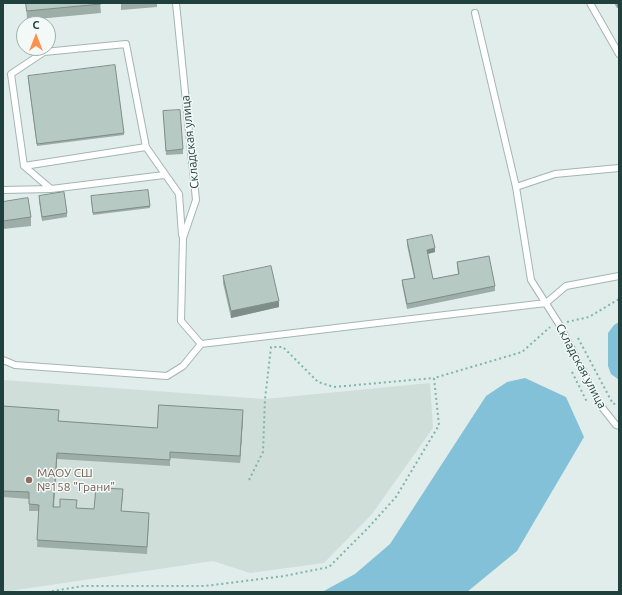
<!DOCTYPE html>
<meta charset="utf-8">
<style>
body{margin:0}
#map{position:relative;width:622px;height:595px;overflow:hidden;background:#e1edea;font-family:Ubuntu,sans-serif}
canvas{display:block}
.frame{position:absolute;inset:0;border:4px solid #1f403c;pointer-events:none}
.north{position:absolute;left:16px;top:16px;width:40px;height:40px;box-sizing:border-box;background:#f2f9f7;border:1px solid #9eafac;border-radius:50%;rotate:0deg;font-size:11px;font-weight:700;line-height:16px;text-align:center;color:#1f403c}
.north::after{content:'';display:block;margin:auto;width:14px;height:18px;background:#ff904e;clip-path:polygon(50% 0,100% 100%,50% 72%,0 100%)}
</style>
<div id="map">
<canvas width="622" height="595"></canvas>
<div class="frame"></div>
<div class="north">С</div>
</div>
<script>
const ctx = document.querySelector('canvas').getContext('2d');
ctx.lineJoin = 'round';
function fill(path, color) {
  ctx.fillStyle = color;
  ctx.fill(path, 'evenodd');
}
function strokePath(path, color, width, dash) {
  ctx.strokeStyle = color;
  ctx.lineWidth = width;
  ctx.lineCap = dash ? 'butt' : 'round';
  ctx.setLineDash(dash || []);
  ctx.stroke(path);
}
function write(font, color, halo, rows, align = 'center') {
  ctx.font = font + ' Ubuntu,sans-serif';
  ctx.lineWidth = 3;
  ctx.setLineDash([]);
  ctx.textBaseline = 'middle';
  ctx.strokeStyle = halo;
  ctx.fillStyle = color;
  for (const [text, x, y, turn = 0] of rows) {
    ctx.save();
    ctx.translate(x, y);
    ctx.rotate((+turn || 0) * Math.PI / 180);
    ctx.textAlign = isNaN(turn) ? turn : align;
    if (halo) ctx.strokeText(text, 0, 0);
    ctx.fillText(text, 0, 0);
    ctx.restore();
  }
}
const built = new Path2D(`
 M3,380l262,19 165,-16 3,45 -61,86 -48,49 -74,10 -37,-12 -210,31z`);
const water = new Path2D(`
 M619,322v58l-8,-6 -3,-8v-33l6,-8z
 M525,378l41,19 18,40 -67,114 -50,41h-145l33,-18 35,-30 96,-148 21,-14z`);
const path = new Path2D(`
 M567,322l22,-5 30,-18
 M578,338l35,66 6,-1
 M572,372l15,30
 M249,480l14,-28 2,-53 6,-52h12l35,35 16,5 100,-9
 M47,592l36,-6h122l79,-10 45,-9 39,-39 28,-31 43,-72 -5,-47 88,-26 28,-25`);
const lane = new Path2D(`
 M590,3l29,51
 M475,13l41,174 15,93 28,44 42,82 15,19 3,1
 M24,166l-13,-92 33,-22 82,-8 20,103
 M516,187l39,-13 64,-6
 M51,189l113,-14
 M3,190l48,-1 -27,-23 122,-19 33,47 3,41
 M201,344l345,-41 20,-17 53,-10
 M3,360l12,5 152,11 16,-10 18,-22 -20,-23 2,-83 13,-38 -20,-197`);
const wall = new Path2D(`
 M26,3h74l1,10 -74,7z
 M121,3h36v4l-36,3z
 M614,3h5l-2,5z
 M28,79l96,54v2l-87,11z
 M163,111l20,38v5l-17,1z
 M39,196l28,17v4l-25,4 -3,-20z
 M91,199l59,7v2l-57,7z
 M3,202l28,15v9l-28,3z
 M407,240l28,12 -7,2 5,25 25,-5 -1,-8v-4l38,24v5l-88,18 -5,-25v-4l12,-2 -7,-33z
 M223,276l56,31 -48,11 -8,-35z
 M3,391l1,6 -1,9 56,15 98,7 86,-11 -3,46 -70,-5v8l-113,-7 -3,48 40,2 29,-13 -2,15 28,9 -2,34 -110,-7 2,-36h-10v-12l-26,-2z`);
const shadedWall = new Path2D(`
 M617,3h2v4l-2,1z
 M435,248v4l-8,2v-4z
 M279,301v6l-48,11v-7z
 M243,410v7l-3,46v-7z
 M57,453v6l-4,54v-6z`);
const building = new Path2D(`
 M26,3h74l1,1 -74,7z
 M115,65l9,68 -87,11 -9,-68z
 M180,110l3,39 -17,2 -3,-40z
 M148,190l2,16 -57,7 -2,-17z
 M64,192l3,21 -25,4 -3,-21z
 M28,198l3,19 -28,4v-19z
 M432,235l3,13 -8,2 6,29 26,-5 -2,-12 32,-6 6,30 -88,18 -5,-24 13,-2 -8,-38z
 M271,266l8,35 -48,10 -8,-35z
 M159,405l84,5 -3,46 -70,-4v8l-113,-7 -4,54h7v-8l17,1 -1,8 18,1 2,-21 27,1 -2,22 28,2 -2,34 -110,-7 2,-35 -10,-1v-12l-26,-1v-85l56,4 -1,11 99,7z`);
const markers = [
 [29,480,4,"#8d6e63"]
];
const streetNames = [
 ["Складская улица",190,142,-96],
 ["Складская улица",581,366,62]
];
const educationNames = [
 ["МАОУ СШ",37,473],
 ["№158 \"Грани\"",37,487]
];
fill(built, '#cfded9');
fill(water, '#83c1d9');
strokePath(lane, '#a3b6b2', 8);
strokePath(path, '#7eb5aa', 2, [2, 3]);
strokePath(lane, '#fff', 6);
fill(wall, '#9dada8');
fill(shadedWall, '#7f8d88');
fill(building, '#b6c9c3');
strokePath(building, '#7f8d88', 1);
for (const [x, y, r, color] of markers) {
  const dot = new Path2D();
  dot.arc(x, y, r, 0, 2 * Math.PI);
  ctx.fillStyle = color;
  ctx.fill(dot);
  strokePath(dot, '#f2f9f7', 1.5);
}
write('12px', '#1f403c', '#f2f9f7', streetNames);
write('12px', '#785e54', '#f2f9f7', educationNames, 'left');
</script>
